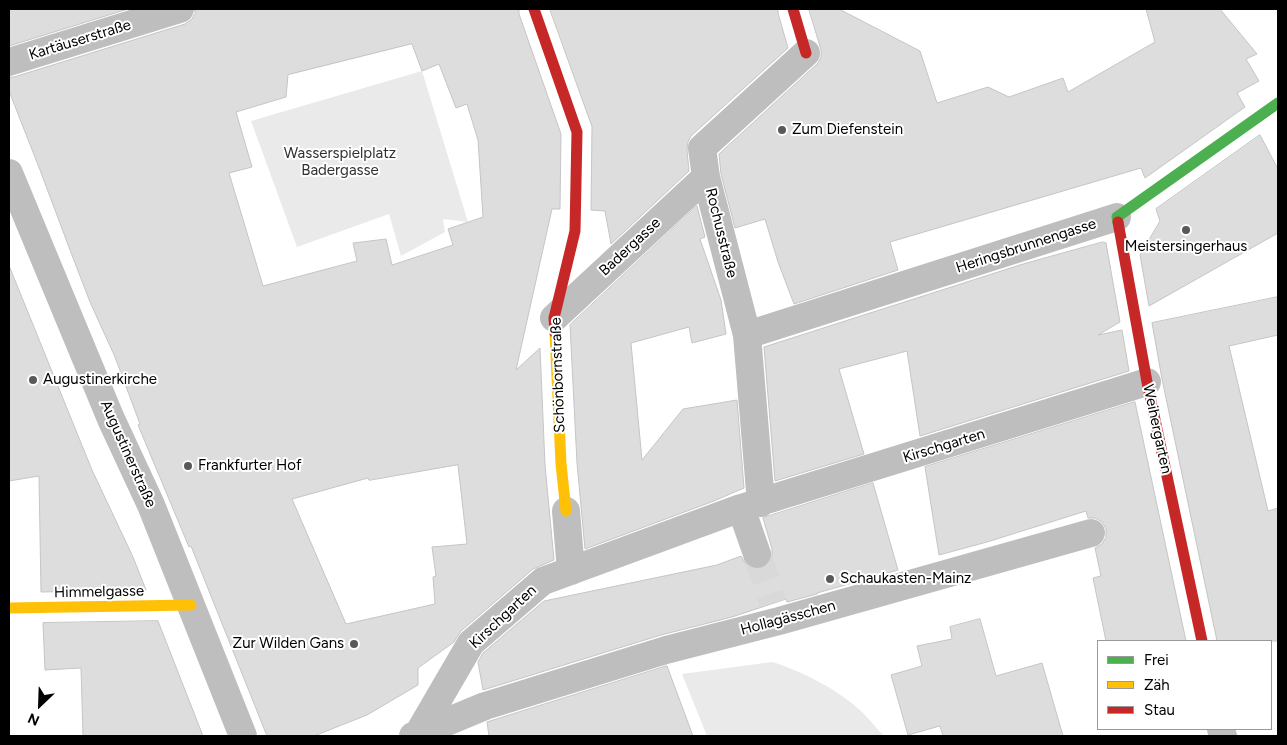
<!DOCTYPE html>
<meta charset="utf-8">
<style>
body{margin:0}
#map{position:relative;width:1287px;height:745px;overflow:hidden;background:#fff;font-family:Figtree,sans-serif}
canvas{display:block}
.frame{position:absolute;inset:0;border:10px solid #000;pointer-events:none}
.legend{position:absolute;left:1097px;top:640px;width:175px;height:90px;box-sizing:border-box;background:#fff;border:1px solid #999;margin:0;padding:6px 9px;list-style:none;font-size:15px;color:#000}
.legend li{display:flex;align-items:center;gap:10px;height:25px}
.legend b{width:25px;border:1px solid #999}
.north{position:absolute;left:15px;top:680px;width:50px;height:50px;-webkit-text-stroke:4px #fff;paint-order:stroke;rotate:204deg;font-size:14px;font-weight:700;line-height:20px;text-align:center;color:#000}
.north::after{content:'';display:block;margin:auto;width:18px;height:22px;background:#000;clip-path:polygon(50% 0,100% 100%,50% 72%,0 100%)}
</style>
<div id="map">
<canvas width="1287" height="745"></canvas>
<div class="frame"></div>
<ul class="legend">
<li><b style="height:6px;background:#4caf50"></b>Frei</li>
<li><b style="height:6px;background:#ffc107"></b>Zäh</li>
<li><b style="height:6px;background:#c62828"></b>Stau</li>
</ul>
<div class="north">N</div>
</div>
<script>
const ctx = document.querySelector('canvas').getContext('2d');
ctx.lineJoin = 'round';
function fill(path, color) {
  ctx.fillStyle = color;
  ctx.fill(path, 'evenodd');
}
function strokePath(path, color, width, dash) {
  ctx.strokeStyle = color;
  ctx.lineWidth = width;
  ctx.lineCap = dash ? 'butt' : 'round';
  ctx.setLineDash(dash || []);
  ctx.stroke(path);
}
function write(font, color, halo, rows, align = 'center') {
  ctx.font = font + ' Figtree,sans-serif';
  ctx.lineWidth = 4;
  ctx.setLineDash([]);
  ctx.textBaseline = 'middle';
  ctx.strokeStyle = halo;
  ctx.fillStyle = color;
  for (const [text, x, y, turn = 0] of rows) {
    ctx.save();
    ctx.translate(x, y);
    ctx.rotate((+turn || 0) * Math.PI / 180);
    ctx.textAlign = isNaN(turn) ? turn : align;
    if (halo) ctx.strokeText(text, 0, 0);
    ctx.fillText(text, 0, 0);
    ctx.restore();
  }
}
const green = new Path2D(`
 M422,71l46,151 -25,-3 2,13 -44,24 -12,-42 -92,33 -46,-126z
 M772,662c30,9 69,29 91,51 7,7 14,16 21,23h-177l-25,-62z`);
const building = new Path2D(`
 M9,9h119l-119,37z
 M195,9h324v5l42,120 -1,75h-8l-36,161 24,-22 5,117 9,95 -21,9 -72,62 -7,11 -36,26v17l-51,30 -53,21h-47l-76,-190 -2,1 -51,-122 2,-1 -25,-67 -25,-55 -20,-52 -30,-80 -31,-79v-14h5l171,-53 7,-5 3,-6zM412,44l10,27 17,-7 17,44 11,-4 11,36 5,77 -35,12 5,16 -61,20 -6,-26 -33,4 4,18 -94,25 -34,-113 23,-6 -16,-55 50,-15 2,-22zM458,465l9,79 -35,3 4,29 -3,1 2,27 -89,20 -54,-125 76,-21 1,2z
 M550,9h228v4l10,35 -97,88 -3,6 -1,8 2,21 -78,73 -6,-33 -14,-1 1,-83z
 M809,9h30l81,42 17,52 51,-16 21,10 54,-19 5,14 87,-50 -9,-33h74l37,45 -11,5 13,22 -22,12 8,14 -100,71 -4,-10 -251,74 8,28 -104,34 -16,-42 -13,-43 -30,9 -14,-54 -2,-20 99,-91 3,-6v-7z
 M1260,135l18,34v64l-129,73 -9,-51 20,-34 -4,-12z
 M697,206l8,31 -5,2 21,61 5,34 -34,9 -3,-16 -58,16 11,117 41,-51 54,-9 7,88 -30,13 -129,48 -8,-86 -7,-138z
 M1103,242l3,1 14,79 -22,13 24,-5 7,41 -209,65 -13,-85 -68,18 25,85 -89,27 -11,-134 259,-83z
 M10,268l82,202 41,87 13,33 -105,2 -2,-116 -30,5v-212z
 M1278,297v38l-49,11 39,165 10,-3v133h-61l-55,-262 -10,-56z
 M1135,402l51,239h-80l-13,-63 8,-2 -6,-28 7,-4 4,-7v-8l-4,-7 -7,-4h-7l-2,-7 -99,31 -48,13 -14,-88z
 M873,483l25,87 -81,23v1l-30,8 -1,-3 -54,18 -71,18 -178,55 -5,-28 5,-9 61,-52 173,-36 24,-9 6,10 8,3h8l6,-5 3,-8v-7l-9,-31z
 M980,619l16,57 46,-13 21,73h-120l-3,-10 -32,9 -17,-60 31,-9 -5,-20 35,-7 -2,-12z
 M158,621l45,115h-120l-2,-68 -36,2 -2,-47z
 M667,666l26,70h-204l-2,-14 3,-1z`);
const streetTunnel = new Path2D(`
 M757,554l16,49`);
const street = new Path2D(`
 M9,62l171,-53
 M9,173l102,246 40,86 92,231
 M554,318l152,-141
 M747,335l370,-118
 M761,503l-14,-168 -41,-158 -4,-29 104,-95
 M741,508l16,46
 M566,511l5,60
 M1221,729l2,7
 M418,734l53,-91 72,-62 198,-73 406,-126
 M413,736l72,-30 181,-56 113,-29 312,-88`);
const fast = new Path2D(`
 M1118,222l-1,-5 161,-114`);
const slow = new Path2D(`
 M555,333l6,131 5,47
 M9,608l182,-3`);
const jam = new Path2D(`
 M534,9l43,123 -2,99 -21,87 1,15
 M793,9l13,44
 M1118,222l29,160 55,259`);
const markers = [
 [782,130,5,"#595959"],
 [1186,230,5,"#595959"],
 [33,380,5,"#595959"],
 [188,466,5,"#595959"],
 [830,579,5,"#595959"],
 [354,644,5,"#595959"]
];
const streetNames = [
 ["Kartäuserstraße",80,40,-17],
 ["Rochusstraße",721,233,76],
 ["Heringsbrunnengasse",1026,246,-18],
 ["Badergasse",630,247,-43],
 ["Schönbornstraße",558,375,-92],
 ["Weihergarten",1157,429,78],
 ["Kirschgarten",944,446,-17],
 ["Augustinerstraße",128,454,66],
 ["Himmelgasse",99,592,-1],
 ["Kirschgarten",503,617,-43],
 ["Hollagässchen",788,618,-15]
];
const poiNames = [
 ["Zum Diefenstein",792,130],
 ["Meistersingerhaus",1186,247,"center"],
 ["Augustinerkirche",43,380],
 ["Frankfurter Hof",198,466],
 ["Schaukasten-Mainz",840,579],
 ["Zur Wilden Gans",344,644,"right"]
];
const parkNames = [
 ["Wasserspielplatz",340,154],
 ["Badergasse",340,171]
];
fill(green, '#eaeaea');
fill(building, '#ddd');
strokePath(building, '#c5c5c5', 1);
strokePath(streetTunnel, '#d9d9d9', 28, [28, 14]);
strokePath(street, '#bebebe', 28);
strokePath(fast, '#4caf50', 11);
strokePath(slow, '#ffc107', 11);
strokePath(jam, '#c62828', 11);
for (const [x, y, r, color] of markers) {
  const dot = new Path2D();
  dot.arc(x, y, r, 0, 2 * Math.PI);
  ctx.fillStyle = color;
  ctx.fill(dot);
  strokePath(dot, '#fff', 2);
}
write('15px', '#000', '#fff', streetNames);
write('15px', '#000', '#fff', poiNames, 'left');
write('15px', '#303030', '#fff', parkNames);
</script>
